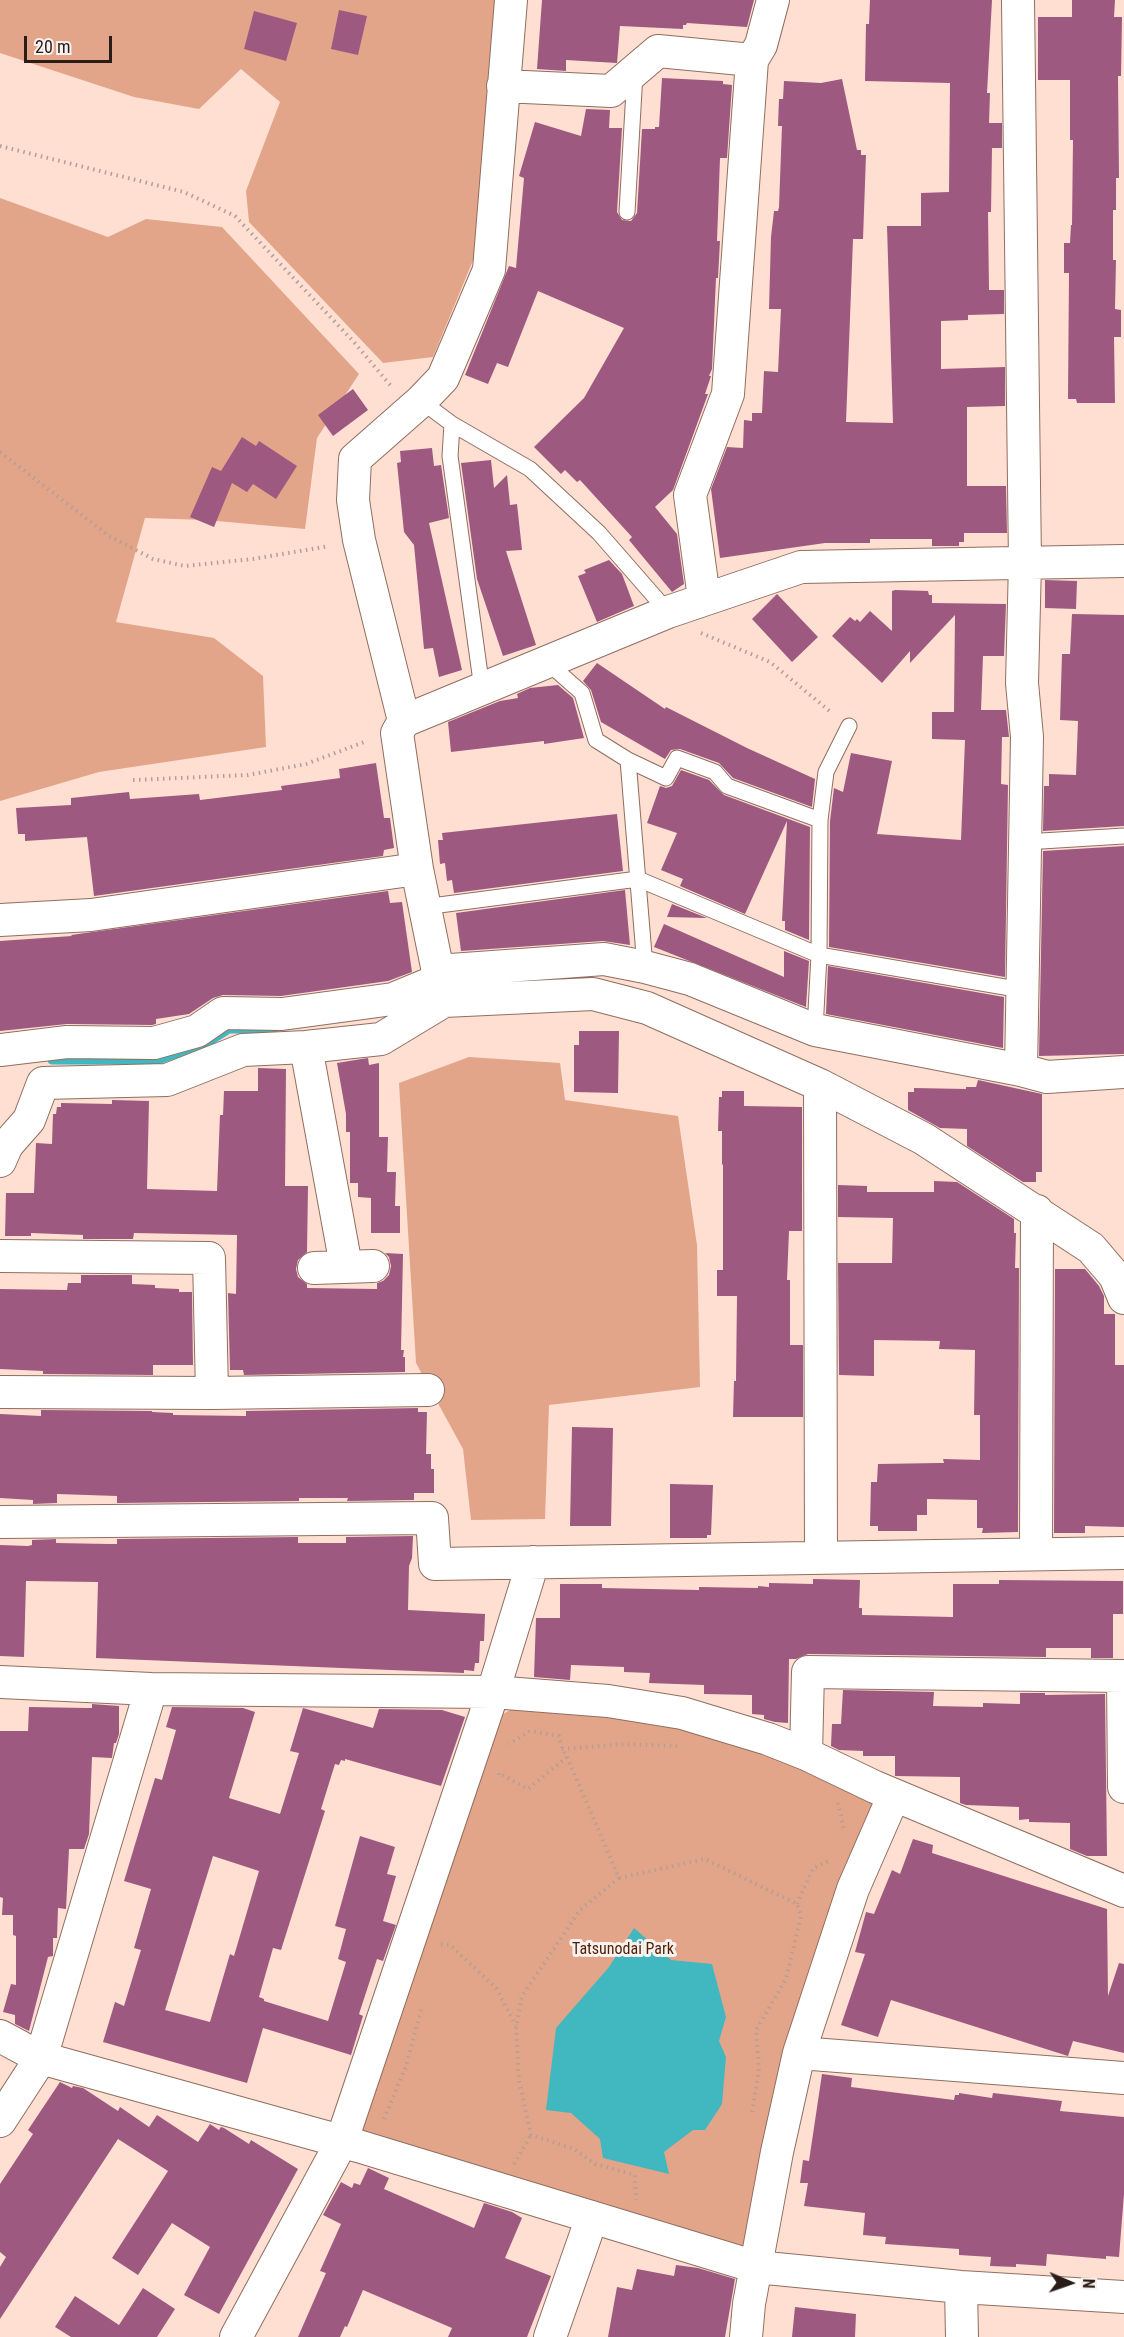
<!DOCTYPE html>
<style>
body{margin:0}
#map{position:relative;width:1124px;height:2337px;overflow:hidden;background:#fedfd2;font-family:"Roboto Condensed",sans-serif}
canvas{display:block}
.north{position:absolute;left:1040px;top:2253px;width:60px;height:60px;-webkit-text-stroke:4px #f9f1ee;paint-order:stroke;rotate:92deg;font-size:16px;font-weight:700;line-height:24px;text-align:center;color:#2a1d17}
.north::after{content:'';display:block;margin:auto;width:21px;height:27px;background:#2a1d17;clip-path:polygon(50% 0,100% 100%,50% 72%,0 100%)}
.scale{position:absolute;left:24px;top:36px;width:88px;height:27px;box-sizing:border-box;border:3px solid #2a1d17;border-top:0;padding-left:8px;font-size:18px;line-height:21px;white-space:nowrap;color:#2a1d17;-webkit-text-stroke:4px #f9f1ee;paint-order:stroke}
</style>
<div id="map">
<canvas width="1124" height="2337"></canvas>
<div class="north">N</div>
<div class="scale">20 m</div>
</div>
<script>
const ctx = document.querySelector('canvas').getContext('2d');
ctx.lineJoin = 'round';
function fill(path, color) {
  ctx.fillStyle = color;
  ctx.fill(path, 'evenodd');
}
function strokePath(path, color, width, dash) {
  ctx.strokeStyle = color;
  ctx.lineWidth = width;
  ctx.lineCap = dash ? 'butt' : 'round';
  ctx.setLineDash(dash || []);
  ctx.stroke(path);
}
function write(font, color, halo, rows, align = 'center') {
  ctx.font = font + ' "Roboto Condensed",sans-serif';
  ctx.lineWidth = 6;
  ctx.setLineDash([]);
  ctx.textBaseline = 'middle';
  ctx.strokeStyle = halo;
  ctx.fillStyle = color;
  for (const [text, x, y, turn = 0] of rows) {
    ctx.save();
    ctx.translate(x, y);
    ctx.rotate((+turn || 0) * Math.PI / 180);
    ctx.textAlign = isNaN(turn) ? turn : align;
    if (halo) ctx.strokeText(text, 0, 0);
    ctx.fillText(text, 0, 0);
    ctx.restore();
  }
}
const green = new Path2D(`
 M0,0h502l-19,150 -4,96 -46,111 -50,6 -134,-141 -3,-31 34,-89 -39,-33 -42,40 -65,-12 -134,-44z
 M0,198l108,39 38,-18 76,8 137,147 -42,64 -12,91 -99,-9 -61,-2 -29,104 98,16 49,38 3,71 -167,25 -99,29z
 M469,1057l91,6 5,37 113,16 19,129 3,142 -151,18 -4,114 -74,1 -8,-71 -47,-86 -17,-280z
 M513,1708l168,15 191,74 4,9 -127,440 -9,6 -372,-114 -7,-10 139,-412z`);
const water = new Path2D(`
 M634,1928l37,32 41,4 14,53 -7,24 7,16 -4,47 -17,26h-12l-29,22 5,22 -66,-16 -3,-19 -29,-26 -25,-3 10,-82 53,-61z`);
const stream = new Path2D(`
 M52,1060h106l47,-16 24,-15h45`);
const building = new Path2D(`
 M542,0h212l-7,27 -60,-4 -1,2h-3v4l-63,-3 -3,37 -51,-3v11l-29,-2z
 M870,0h122l-5,93h3l-1,30h13v25h-10l-1,64h-3l1,78h15v24l-36,1v5l-27,1v48l64,-2v39l-38,1v79h39l1,47h-43v9h-5v4h-27v-7h-62v4h-45l-105,15 -9,-69 16,-42 16,1 1,-28 8,1v-8h10l2,-42 14,1 3,-63h-12l2,-72 3,-26h4l1,-4 3,-81h-4l1,-27h4l1,-18 37,2 21,-4 15,71h4v5h5l-3,84h-10l-7,183 47,1 -6,-197h34v-33l28,-1 1,-109 -85,-2 1,-57h3z
 M1072,0h43l-1,17h8l-1,59h-3l1,102h-3v32h-3v50h3l-1,49 6,1v27h-7l1,66h-38l-1,-4h-8l1,-126h-5v-30h6l1,-18h1l1,-85h-3v-60h-32v-63h34z
 M339,10l28,6 -9,39 -27,-6z
 M254,11l43,12 -11,38 -42,-12z
 M662,78l61,3v3l9,1 -5,73h-7l-3,83h3l-2,37h-2l-4,91 -3,7h2l-6,18h3l-35,96 -18,17 22,27 7,50 -12,8 -43,-52 3,-3 -52,-57 -3,2 -12,-12 -4,4 -27,-27 50,-49 40,-70 -86,-37 -30,76 -11,-4 -9,21 -23,-9 44,-109 7,2 8,-90 -5,-2 16,-54 46,14 5,-27 24,1 -1,18h13l-5,84 5,8 9,1 6,-8 5,-84h13v-2h4z
 M353,389l15,21 -35,26 -15,-21z
 M242,437l14,9 3,-5 38,25 -21,33 -23,-15 -6,8 -15,-9 -18,44 -24,-10 22,-50 9,4z
 M432,448l2,18 7,-1 8,53 -20,5 33,147 -23,7 -6,-29 -9,1 -10,-104 -10,-13 -7,-69 4,-1 -1,-11z
 M491,460l3,28 13,-13 3,30 7,-1 5,46 -16,1 30,94 -33,11 -26,-77 -16,-116z
 M609,560l13,14 12,32 -37,16 -19,-46 8,-3 -2,-3z
 M1045,580l32,1 -1,28 -31,-1z
 M895,590l33,1 1,4h3v8l74,1 -2,52h-21l-2,54h25l3,27h-7l-1,47 7,1 -3,192 -176,-30 1,-126 4,-33 9,4 8,-39 41,8 -15,73 84,6 4,-100 -33,-1v-27h22l1,-97 -45,48v-12l-28,32 -50,-47 18,-19 5,4 2,-2 3,3 10,-11 22,20v-40z
 M777,594l41,43 -26,25 -40,-43z
 M1072,614l52,1v211l-81,5 1,-45h5v-12l27,1 2,-54 -18,-1 2,-66h8z
 M597,663l68,46 1,-2 81,41 68,31 -3,28 -79,-29 -14,-15 -39,-14 -9,1 -6,9 -64,-37 -10,-32 -8,-9z
 M558,685l15,13 11,40 -40,6v-3l-93,11 -3,-30 52,-21 18,-3 -1,-4 13,-6z
 M376,763l8,55h6l4,30 -10,2 -1,6 -289,40 -7,-59 -62,4v-7h-7l-2,-26 55,-3v-7l58,-6 1,7 69,-5 1,6 82,-10 -1,-4 59,-8 -1,-9z
 M681,770l28,10 15,15 86,32 -1,113 -24,-10v-9h-3l5,-100 -42,93 -65,-28 3,-7 -22,-9 16,-37 -30,-10 13,-37 6,2 6,-2z
 M617,814l6,57 -169,22 -2,-13 -5,1 -2,-18 -5,1 -2,-24h5l-1,-7z
 M1124,846v208l-85,2 4,-205z
 M625,890l5,55 -27,-4 -142,10 -5,-38z
 M388,891l2,12 12,-1 10,70 -24,9 -107,15 -58,-1 -10,3 -24,16 -33,5v5l-4,1 -85,-1 -67,7v-90l72,-5 -1,-1z
 M672,904l35,14 -40,-1z
 M664,924l120,53v-26l25,10 -3,46 -152,-60z
 M828,966l176,31 -1,51 -177,-34z
 M579,1031h40l-1,62 -44,-1v-47h5z
 M368,1058l1,7 10,-2v74h9l-1,35h9l-1,34h5v27h-29v-35l-13,-1v-14h-8v-51h-4v-18l-9,-51z
 M258,1068l28,1 -1,117h23l-1,66 -9,8 -2,9 2,8 9,7v4l70,1v-6l6,-2 6,-6 2,-9 -2,-9 -4,-4 18,1 -2,96h3l-1,7h2v15l-161,3 -1,-5h-13l-2,-77 8,1 1,-59 -103,-2 -1,6h-50v-4l-52,-2v3h-26l1,-43h28l2,-50 16,1 1,-30h3l1,-7h4v-4l51,1v-4l37,1 -2,88 70,2 3,-76h3l1,-24h34z
 M978,1080l64,14v78h-6v10h-13l-56,-36v-17l-27,-1 -32,-18v-18h6v-4l52,1v-2h10z
 M722,1091h22v15l58,1v124h-13l-2,49h3v65h13v72h-70l1,-36h2l1,-85h-20v-26h6v-105l-1,-1v-33h-4l1,-34h3z
 M934,1181l23,1 57,37v14h2l-1,35h4l-1,264 -36,1 1,-5h-6v-28l-50,-1v16h-10v16h-39v-5h-8l1,-44h6l1,-18 61,-1h5l-1,-4 37,1v-45h-6l1,-65 -36,-1 1,-8 -66,-1v36l-35,-1 -1,-112h54l1,-45 -55,-1v-32l29,1v6h67z
 M1055,1269h30l14,17 5,10v18h11v51h9v162l-39,-1v7h-31z
 M81,1275h51v9l23,1v3l24,1v3h13l1,73h-40v10l-110,-1v-3l-43,-2v-80l67,1 1,-7h13z
 M418,1408v4h9l-1,42h5v15h3v24h-20v7l-67,1 1,-3h-49v3l-182,2v-7l-60,-2v9l-24,1v-4l-33,-2v-84l41,2v-6l111,1v1l21,1v2l73,1v-5z
 M572,1427l41,1 -2,98h-41z
 M670,1484l43,1 -2,50h-4v3h-37z
 M413,1536l-1,22 -3,8 -1,44 77,4 -1,27h-4l-1,22h-4l-1,8 -10,-1v3l-368,-15 2,-76 -72,-1 -2,76 -24,-1v-111l28,1 4,-1v-5l24,-1v4l53,1h8v-5l181,-2v6h48v-6z
 M813,1579l47,1 -1,28h3v7l91,2v-33h46v-4l124,1v33h-10v44h-22v-10h-45v9l-238,-3 -12,5h-7l-1,64 -13,-1 -11,-3v-4l-12,-1v-19l-48,-1v-9l-55,-2 1,-10 -26,-1v-5l-53,-2 -1,15 -36,-3 2,-59h24v-34h42v4l97,2v-3l59,1v-2l11,1v-4l44,1z
 M843,1690l91,2 -1,14 50,1v-4l37,1v-11h25v2l60,-1 2,162h-20l-17,-7v-26l-41,-1v-3l-10,1v-13l-53,-2 -6,-2v-26l-65,-1v-20h-32v-5l-24,-1 -8,-4 1,-22h9z
 M92,1704l27,2v28l-3,9h-2l-2,15 -20,-1 -3,77 -5,15h-15l-3,60 -8,-1 -1,30h-4v18l-5,1 -19,74 -14,-7v-9l-12,-3 8,-28 5,1v-49l-3,-1v-20h-11l1,-17 -3,-1v-166h28l1,-24 58,1h5z
 M172,1707l71,1 12,4 -26,86 51,16 19,-61 -9,-2 13,-43 70,20 6,-19 63,1 23,7 -24,69 -96,-27v2l-4,-1 -2,5 -4,-1 -14,45 4,2 -44,139 -8,-2 -14,49 5,2v2l64,20 18,-59 -8,-3 8,-30 -11,-3 25,-90 35,11 -8,27 9,2 -13,45 13,4 -13,36 -6,-2 -18,55 4,2 -12,39 -88,-27 -16,55 -144,-41 12,-40 9,4 17,-56 -7,-2 17,-59 -27,-8 31,-103 7,2 14,-50 -10,-3zM213,1856l46,15 -25,85 -4,-2 -20,68 -45,-12z
 M913,1839l20,6 -1,8 175,56 1,87 11,-33 5,1v89l-51,-12 -5,15 -177,-56 -13,37 -37,-12 24,-71 -10,-2 11,-40 8,2 18,-44 8,4z
 M822,2074l30,4 -1,9 103,13 1,-5h4v-2l33,5 1,-5 69,8 -2,10 64,6v77l-5,63 -13,-1v3l-59,-5 -1,12 -30,-2v3l-26,-1 1,-9 -32,-2v-6l-74,-5 1,-7 -23,-2 2,-22 -61,-7 4,-23h-8l3,-23 6,1z
 M60,2082l12,6 1,-2 10,2 35,23 2,-4 29,20 8,-12 41,27 12,-18 9,6 2,-3 3,1 25,16 2,-4 47,29 -79,145 -35,-19 26,-48 -38,-24 -34,52 -26,-17 56,-87 -50,-32 -118,180v-52l6,-10 -6,-5v-68l33,-50 -5,-4z
 M368,2168l21,10 -5,11 90,39 10,-25 28,9 10,6 -17,40 46,18 -24,61h-79l4,-9 -89,-38 -16,37 -2,-1 -5,11h-42l28,-64 -6,-2 21,-47 -18,-9 18,-33 11,6 2,-5 6,2z
 M676,2265l22,3 37,11 -10,58h-117l9,-50 15,3 5,-21 37,7z
 M143,2288l32,21 -18,28h-86l-16,-10 20,-31 44,29z
 M795,2307l61,7 -1,23h-63z`);
const path = new Path2D(`
 M0,146l184,46 51,24 118,125 38,45
 M0,452l109,84 44,23 32,7 68,-7 76,-13
 M701,633l69,29 62,51
 M133,780l115,-5 58,-11 61,-23
 M562,1749l62,-5 53,2
 M567,1757l52,121 86,-19 92,45 4,12 -15,63 -30,51 3,39 -7,44
 M499,1775v-2l29,16 39,-32 -5,-8 -3,-13 -29,-5 -21,13
 M838,1803l6,28
 M619,1878l-39,32 -58,86 -6,31 3,53 12,55 43,14 21,15 40,11 1,25
 M797,1904l16,-36 18,-8
 M441,1944l9,1 46,43 20,38
 M384,2119l22,-53 15,-56
 M514,2164l17,-29`);
const service = new Path2D(`
 M627,212l8,-139
 M421,401l31,23 78,45 69,64 69,79
 M452,424l-2,32 32,233
 M547,662l35,31 14,47 32,20 38,18 11,-20 38,14 12,14 93,34
 M628,760l17,207
 M1025,842l99,-6
 M424,907l214,-28 181,76 203,35
 M815,1030l4,-75 1,-135 6,-48 23,-46`);
const minor = new Path2D(`
 M1018,0l7,563 -3,120 5,54 -6,333
 M503,86l108,5 47,-40 94,9
 M704,598l-14,-103 38,-101 24,-334 9,-15 12,-45
 M404,721l-45,-181 -6,-40 2,-41 66,-58 22,-23 46,-108 22,-270
 M0,920l91,-5 326,-46 -20,-136 7,-12 264,-109 133,-45 323,-6
 M437,971l167,-12 41,8 45,12 125,51 206,40 26,7 77,-5
 M444,1001l149,-7 54,14 173,77 104,54 167,109 24,28 9,22
 M306,1047l40,219
 M0,1050l67,-8 87,1 43,-12 26,-18 59,1 111,-15 46,-19
 M820,1085l1,473
 M0,1161l7,-16 22,-25 14,-37 124,-3 76,-30 63,-3 75,-8 63,-38 -27,-132
 M0,1256l209,2 3,135
 M314,1268l59,-2
 M0,1392l212,1 216,-3
 M0,1522l432,-4 3,46 689,-11
 M1036,1554l1,-343
 M0,1682l151,7 342,3 115,9 74,12 86,26 38,15 69,33 249,104
 M806,1754l2,-82 315,4 1,111
 M0,2036l41,22 317,88 398,121 205,20 163,10
 M799,2053l54,-164 41,-94
 M0,2121l41,-63 110,-369
 M961,2287l1,50
 M236,2337l105,-194 152,-451 40,-130
 M550,2337l42,-120
 M746,2337l3,-33 28,-152 22,-99 325,25`);
const parkNames = [
 ["Tatsunodai Park",623,1950]
];
fill(green, '#e3a58a');
fill(water, '#41b7c0');
strokePath(stream, '#41b7c0', 9);
fill(building, '#9e5980');
strokePath(service, '#906e60', 17);
strokePath(minor, '#906e60', 34);
strokePath(path, '#b69e93', 4, [1.5, 4.5]);
strokePath(service, '#fff', 15);
strokePath(minor, '#fff', 32);
write('16px', '#501f07', '#f9f1ee', parkNames);
</script>
